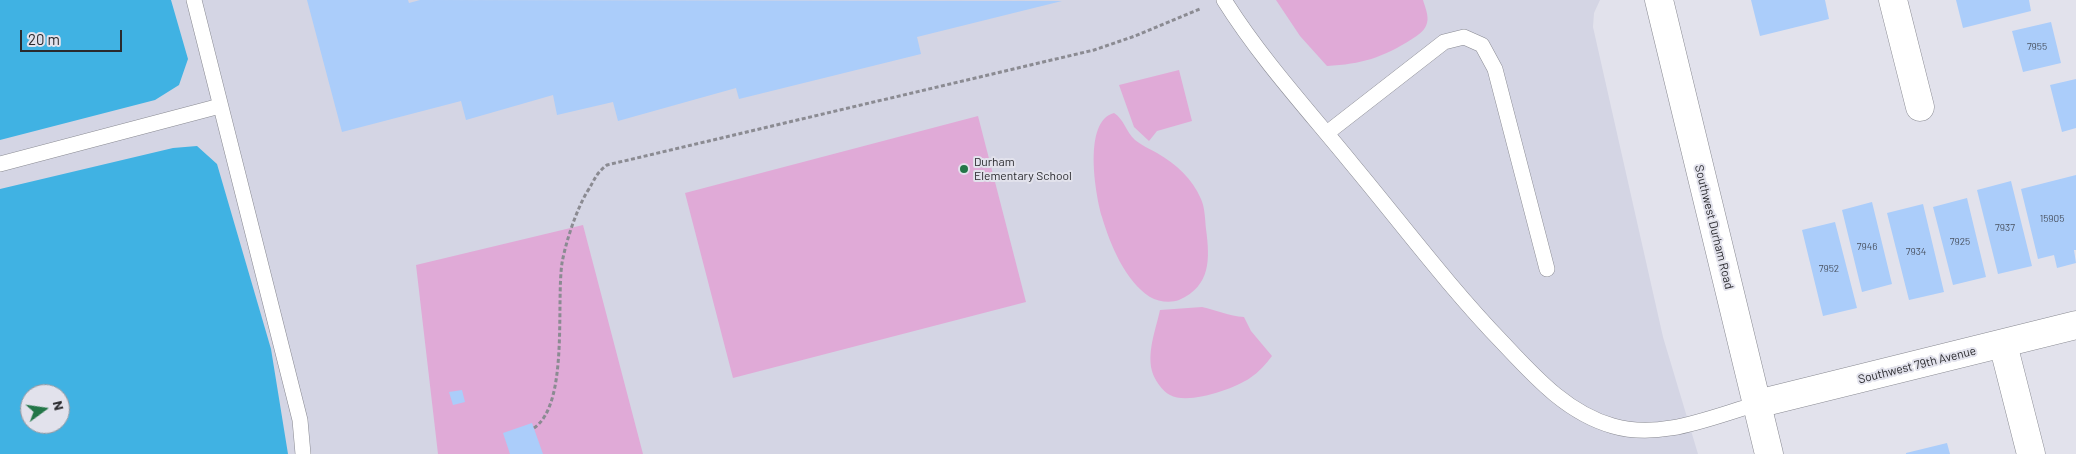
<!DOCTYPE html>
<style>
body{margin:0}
#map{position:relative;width:2076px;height:454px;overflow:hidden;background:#e2e2ec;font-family:Barlow,sans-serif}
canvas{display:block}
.north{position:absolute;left:20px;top:384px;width:50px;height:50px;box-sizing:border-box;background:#e2e2ec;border:1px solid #9898a0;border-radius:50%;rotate:76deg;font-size:14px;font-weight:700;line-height:20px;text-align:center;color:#2a2a2e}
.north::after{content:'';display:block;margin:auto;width:18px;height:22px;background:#237648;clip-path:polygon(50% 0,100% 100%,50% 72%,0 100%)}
.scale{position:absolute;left:20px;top:30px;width:102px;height:22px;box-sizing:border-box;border:2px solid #2a2a2e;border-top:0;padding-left:6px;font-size:15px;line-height:18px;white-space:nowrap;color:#2a2a2e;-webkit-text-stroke:4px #e2e2ec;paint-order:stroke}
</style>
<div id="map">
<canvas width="2076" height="454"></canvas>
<div class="north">N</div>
<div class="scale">20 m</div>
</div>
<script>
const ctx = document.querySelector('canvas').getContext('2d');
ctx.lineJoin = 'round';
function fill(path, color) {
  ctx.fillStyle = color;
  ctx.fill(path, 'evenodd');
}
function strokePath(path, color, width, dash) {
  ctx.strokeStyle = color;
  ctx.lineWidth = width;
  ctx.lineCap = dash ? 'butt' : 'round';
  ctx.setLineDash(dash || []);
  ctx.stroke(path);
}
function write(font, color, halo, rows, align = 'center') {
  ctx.font = font + ' Barlow,sans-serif';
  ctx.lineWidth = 4;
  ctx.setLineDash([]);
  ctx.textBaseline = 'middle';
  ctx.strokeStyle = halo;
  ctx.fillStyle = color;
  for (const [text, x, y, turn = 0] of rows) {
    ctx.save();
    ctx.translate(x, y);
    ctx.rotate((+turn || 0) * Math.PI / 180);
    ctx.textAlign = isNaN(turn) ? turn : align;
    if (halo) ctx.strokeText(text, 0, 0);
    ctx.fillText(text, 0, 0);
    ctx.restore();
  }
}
const built = new Path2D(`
 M0,0h1600l-6,13 -1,14 70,310 35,117h-1698zM30,394h30v30h-30z`);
const green = new Path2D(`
 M1276,0h147c2,7 6,16 4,23 -2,8 -9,12 -15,16 -30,19 -50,25 -85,27l-27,-30z
 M1179,70l13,51 -35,10 -8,10 -15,-14 -15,-42z
 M1114,113c10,6 12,19 21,27 6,5 15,9 22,13 20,12 35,25 44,46 4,9 4,20 5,30 4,30 5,57 -27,71 -8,3 -21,2 -29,-3 -25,-16 -40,-53 -48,-80 -7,-24 -19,-96 12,-104z
 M978,116l48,186 -293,76 -48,-185z
 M583,225l60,229h-205l-22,-189z
 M1202,307c14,3 27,9 42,10l7,14 21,25c-6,8 -13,16 -22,22 -16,11 -62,27 -80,17 -8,-4 -16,-16 -18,-24 -5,-20 4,-42 8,-61z`);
const water = new Path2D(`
 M0,0h171l17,59 -9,26 -24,15 -155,40z
 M197,146l20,18 54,185 17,105h-288v-265l173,-41zM30,394h30v30h-30z`);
const building = new Path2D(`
 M307,0h101l1,3 11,-3 642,1 -145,36 4,17 -182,45 -3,-11 -118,33 -5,-19 -56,13 -4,-20 -87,25 -5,-19 -119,31z
 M1751,0h74l4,19 -69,17z
 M1956,0h73l2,11 -68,17z
 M2051,22l10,41 -38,9 -11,-41z
 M2076,79v49l-14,4 -12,-47z
 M2076,175v75h-2l2,13 -19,5 -3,-13 -16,4 -17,-70z
 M2011,181l21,85 -34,8 -21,-84z
 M1967,198l19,79 -33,8 -20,-78z
 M1872,202l20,82 -30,8 -20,-82z
 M1923,204l21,88 -35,8 -22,-87z
 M1835,222l22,86 -34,8 -21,-86z
 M462,390l3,12 -12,3 -4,-13z
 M532,423l11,31h-33l-7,-21z
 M1947,443l3,11h-44v-1z`);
const path = new Path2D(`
 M534,428c35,-24 22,-124 28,-165 4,-22 14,-52 25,-71 8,-12 8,-18 20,-27l487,-115 41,-14 65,-27`);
const service = new Path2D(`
 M194,0l106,420 3,34
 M1224,0c37,59 84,110 128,164 50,60 97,123 151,179 32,34 64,70 110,83 48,14 98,-9 144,-22
 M1327,133l117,-91 20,-5 18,8 13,24 52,200
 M0,164l220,-58`);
const minor = new Path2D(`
 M1893,0l27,107
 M2003,344l28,110
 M1757,404l319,-79`);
const primary = new Path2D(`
 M1659,0l110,454`);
const markers = [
 [964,169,5,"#237648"]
];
const numberNames = [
 ["7955",2037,47],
 ["15905",2052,219],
 ["7937",2005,228],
 ["7925",1960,242],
 ["7946",1867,247],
 ["7934",1916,252],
 ["7952",1829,269]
];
const poiNames = [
 ["Durham",974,162],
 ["Elementary School",974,176]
];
const streetNames = [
 ["Southwest Durham Road",1714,227,76],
 ["Southwest 79th Avenue",1917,365,-14]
];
fill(built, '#d4d5e4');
fill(green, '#e0aad7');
fill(water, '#40b2e3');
fill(building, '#abcdfa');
strokePath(service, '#898a92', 16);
strokePath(minor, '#898a92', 29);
strokePath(primary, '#898a92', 29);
strokePath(path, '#8b8b92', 3, [4, 2.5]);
strokePath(service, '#fff', 15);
strokePath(minor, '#fff', 28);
strokePath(primary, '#fff', 28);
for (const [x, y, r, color] of markers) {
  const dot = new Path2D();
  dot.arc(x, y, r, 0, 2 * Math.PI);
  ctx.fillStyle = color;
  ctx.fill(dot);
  strokePath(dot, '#e2e2ec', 2);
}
write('10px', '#4a5361', null, numberNames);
write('12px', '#2a2a2e', '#e2e2ec', poiNames, 'left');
write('12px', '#2a2a2e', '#e2e2ec', streetNames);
</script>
